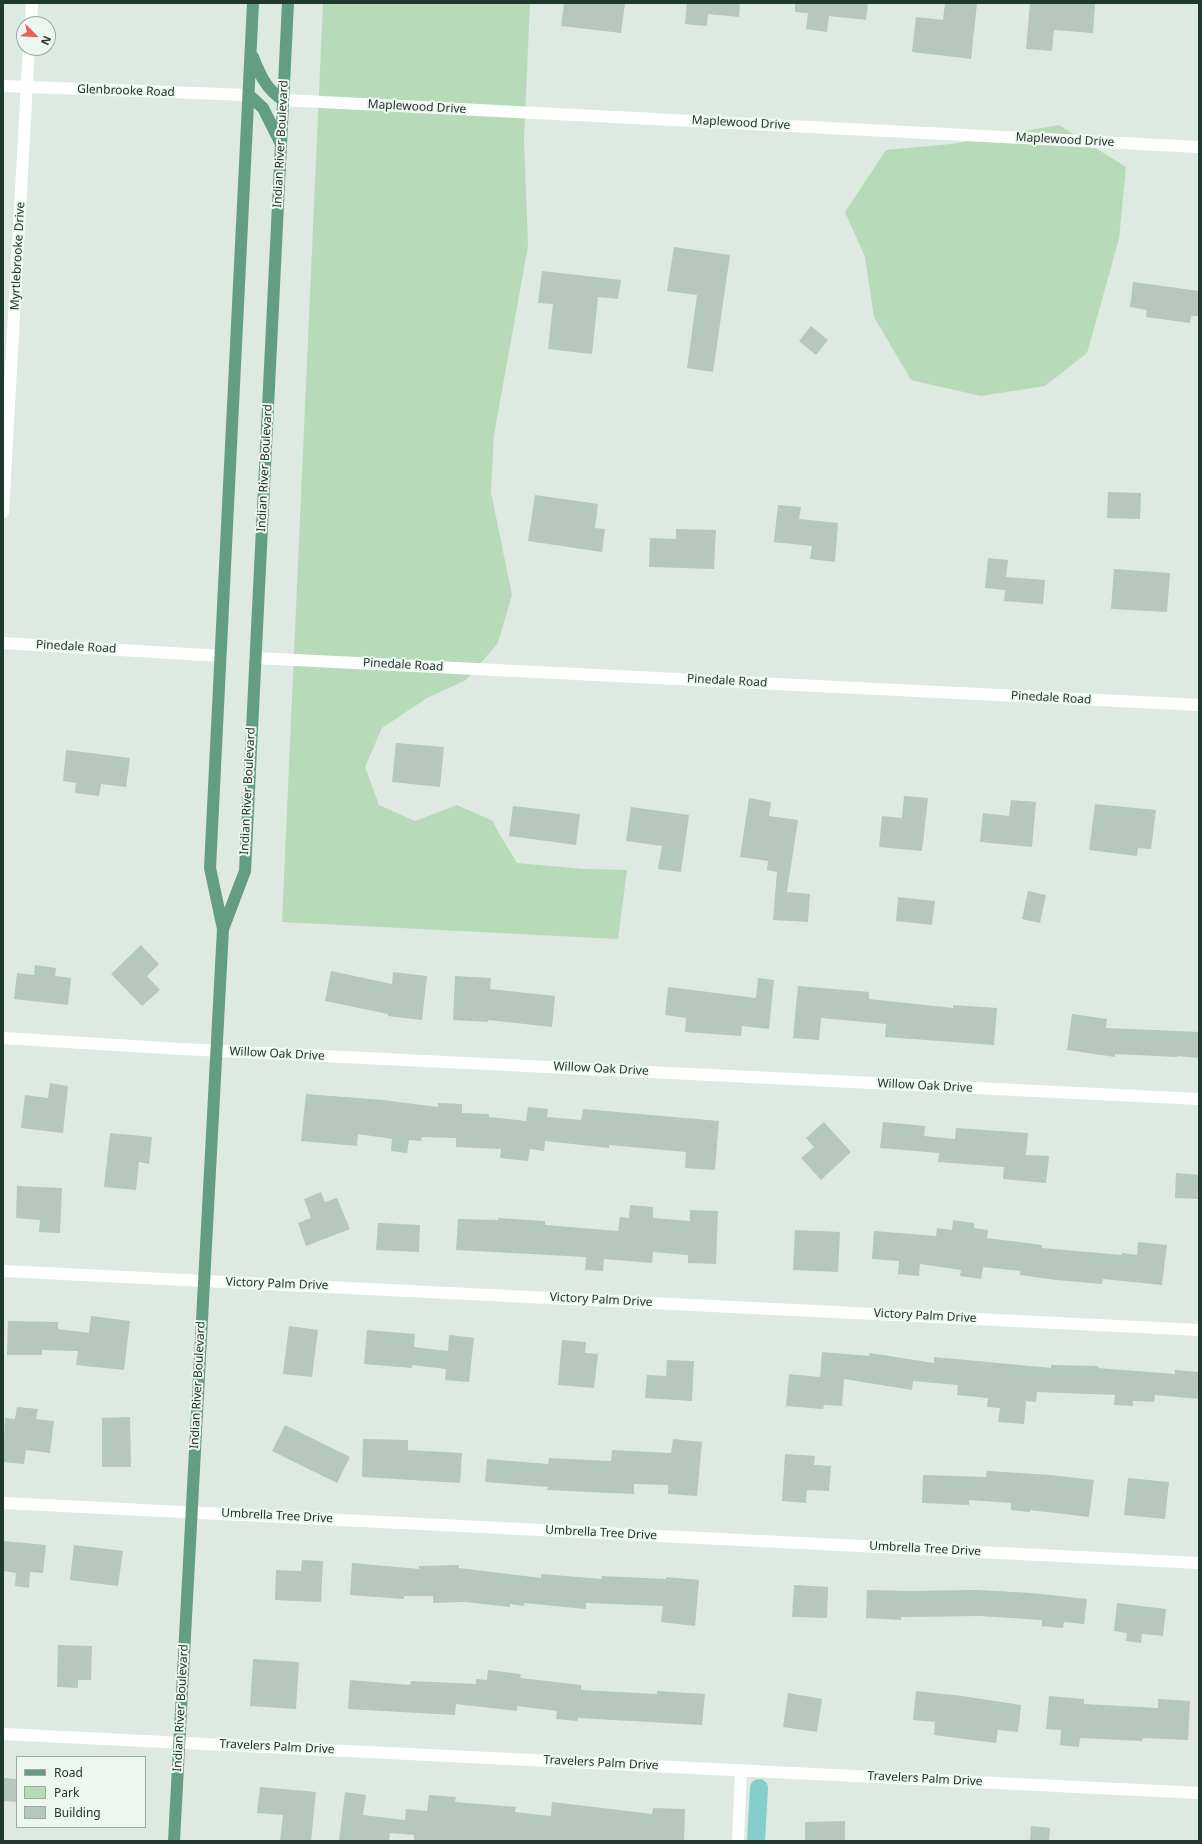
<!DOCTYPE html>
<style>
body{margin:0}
#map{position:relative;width:1202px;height:1844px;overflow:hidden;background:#dee9e2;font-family:"Noto Sans",sans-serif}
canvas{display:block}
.frame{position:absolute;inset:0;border:4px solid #20382d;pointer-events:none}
.legend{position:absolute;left:16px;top:1756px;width:130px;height:72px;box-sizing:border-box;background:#eef6f0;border:1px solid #9caaa2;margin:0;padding:5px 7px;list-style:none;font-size:12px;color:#20382d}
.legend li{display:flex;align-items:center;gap:8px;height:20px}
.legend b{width:20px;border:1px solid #9caaa2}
.north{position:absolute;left:16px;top:16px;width:40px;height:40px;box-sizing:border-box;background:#eef6f0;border:1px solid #9caaa2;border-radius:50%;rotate:114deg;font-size:11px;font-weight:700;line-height:16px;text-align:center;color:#20382d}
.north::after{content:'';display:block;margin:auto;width:14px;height:18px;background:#ef5e56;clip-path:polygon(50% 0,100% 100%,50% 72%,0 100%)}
</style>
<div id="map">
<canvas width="1202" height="1844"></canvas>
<div class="frame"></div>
<ul class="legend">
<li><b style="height:5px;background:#639e83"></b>Road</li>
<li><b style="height:11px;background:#b7dbb9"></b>Park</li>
<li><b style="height:11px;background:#b6c7bd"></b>Building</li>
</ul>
<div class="north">N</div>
</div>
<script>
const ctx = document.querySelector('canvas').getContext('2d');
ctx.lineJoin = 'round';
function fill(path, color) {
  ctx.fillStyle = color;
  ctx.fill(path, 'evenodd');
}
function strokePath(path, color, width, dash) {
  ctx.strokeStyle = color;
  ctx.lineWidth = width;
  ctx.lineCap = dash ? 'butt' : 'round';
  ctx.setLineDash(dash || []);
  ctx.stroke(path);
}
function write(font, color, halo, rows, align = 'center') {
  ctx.font = font + ' "Noto Sans",sans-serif';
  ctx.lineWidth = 4;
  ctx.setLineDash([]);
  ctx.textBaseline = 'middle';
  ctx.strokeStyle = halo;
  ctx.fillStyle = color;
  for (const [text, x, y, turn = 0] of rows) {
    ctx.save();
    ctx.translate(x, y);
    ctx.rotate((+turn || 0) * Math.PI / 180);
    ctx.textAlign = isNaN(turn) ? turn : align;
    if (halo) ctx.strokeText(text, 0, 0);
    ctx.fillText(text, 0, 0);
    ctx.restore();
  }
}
const green = new Path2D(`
 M323,3h207l-6,136 4,107 -34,189 -3,57 21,103 -14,48 -32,37 -39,18 -45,30 -17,39 14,38 36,16 42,-16 36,16 4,9 20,33 68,6 42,1 -9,69 -336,-17z
 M1059,125l67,42 -7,72 -32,114 -42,33 -64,10 -70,-16 -37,-63 -9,-60 -20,-45 41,-62 65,-6z`);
const canal = new Path2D(`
 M756,1841l3,-53`);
const building = new Path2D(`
 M564,3h61l-4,30 -60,-7z
 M687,3h53l-1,14 -31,-3 -1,12 -22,-2z
 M795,3h73l-2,17 -37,-4 -2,16 -21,-3 2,-16 -13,-1z
 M945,3h32l-6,56 -59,-7 4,-35 27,3z
 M1030,3l65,1 -2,29 -39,-3 -2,21 -26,-2z
 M674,247l56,8 -17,117 -26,-4 10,-73 -30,-4z
 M542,271l79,9 -3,19 -20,-2 -6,57 -44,-5 5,-45 -15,-1z
 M1133,282l66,9v25h-8l-1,7 -44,-6 1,-7 -17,-3z
 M811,326l17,14 -12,15 -17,-14z
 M1108,492l33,1 -1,26 -33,-1z
 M535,495l63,9 -3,24 10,1 -3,23 -74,-11z
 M778,505l23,2 -2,12 39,4 -3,39 -25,-3 2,-13 -38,-4z
 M676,529l40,1 -2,39 -65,-2 1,-29 26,1z
 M988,558l20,2 -2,17 39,3 -2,24 -39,-3 1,-11 -20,-2z
 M1114,569l56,4 -3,39 -56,-3z
 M396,743l48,4 -4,40 -48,-5z
 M66,750l64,8 -4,29 -25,-3 -2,12 -24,-3 1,-10 -13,-2z
 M904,796l24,2 -6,53 -43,-4 3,-31 20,2z
 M749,798l22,4 -2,14 29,4 -11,72 23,2 -2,28 -35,-2 4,-48 -10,-2 1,-9 -28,-4z
 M1011,800l25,2 -4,45 -52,-5 3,-29 26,3z
 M1095,804l61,6 -5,39 -13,-1 -1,8 -48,-6z
 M513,806l67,8 -4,31 -67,-9z
 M631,807l58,8 -8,57 -23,-3 4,-23 -36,-5z
 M1028,891l18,4 -6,28 -18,-4z
 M898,897l37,4 -3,24 -36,-4z
 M141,945l18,19 -12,12 13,14 -18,16 -31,-32z
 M35,965l21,3 -1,8 16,2 -3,27 -54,-6 3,-26 17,2z
 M331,971l61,13 1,-12 34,4 -5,44 -34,-4v-2l-63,-13z
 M455,976l36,2 -1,11 65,7 -3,31 -64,-7v2l-35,-2z
 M758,978l16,2 -5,49 -27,-3 -1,10 -56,-4 1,-14 -21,-3 3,-28 88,11z
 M798,986l71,6v7l84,9v-3l44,3 -3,37 -109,-8 1,-13 -65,-6 -2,22 -26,-2z
 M1072,1014l35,5 -1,9 93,4v26l-22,-2v1l-62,-3v3l-48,-7z
 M50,1083l18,3 -5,47 -42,-5 4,-33 23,3z
 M306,1094l77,6 55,7v-4l24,1v9l27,1v3l37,4 2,-14 20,2 -1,8 34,3 2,-11 136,12 -4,49 -30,-2 1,-16 -77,-7v3l-64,-7 -1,10 -14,-2 -2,12 -28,-3 1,-9 -45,-2v-9l-34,-1 -1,4 -12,-1 -2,13 -16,-2 1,-12 -34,-5 -1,12 -56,-5z
 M824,1122l27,30 -30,28 -20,-22 13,-11 -8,-9z
 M883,1122l42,4 -1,10 31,3 1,-11 72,5 -2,22 23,1 -3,27 -43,-4 1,-12 -66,-5 1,-9 -59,-5z
 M110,1133l42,4 -3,27 -10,-2 -3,28 -32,-3z
 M1176,1173l23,2v24l-24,-1z
 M17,1186l45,2 -2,45 -21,-1 1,-12 -24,-2z
 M321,1192l4,10 12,-4 13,31 -44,17 -8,-23 13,-5 -7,-19z
 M630,1205l23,2v11l37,3v-11l28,1 -2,53 -28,-1v-8l-35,-3 -1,11 -48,-4 -1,12 -18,-1 1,-13 -130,-7 2,-31 40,1v-2l47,3v4l73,6 2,-14 9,1z
 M953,1220l21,3v5l14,2 -1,8 55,7v3l80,7v-2l15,2 1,-13 29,3 -5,40 -59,-6 -1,5 -46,-4 -36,-5v-4l-37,-4 -2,12 -21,-3 1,-6 -41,-6 -1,12 -21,-2 1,-13 -27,-2 2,-28 62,5 1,-8 15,2z
 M378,1223l42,2 -1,27 -43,-2z
 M795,1230l45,2 -2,40 -45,-2z
 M91,1316l39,5 -6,49 -48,-5 2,-14 -36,-1v5h-35l1,-34 50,1v7l31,4z
 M289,1326l29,4 -6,47 -29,-3z
 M367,1330l48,4 -1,13 34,4 1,-16 25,3 -5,44 -24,-2 1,-11 -34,-4v3l-48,-4z
 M562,1340l24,2 -1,11 13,1 -4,34 -36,-3z
 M822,1352l47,4 1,-3 64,10v-6l117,11v-3l48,1 -1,2 77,6v-4l24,2v27l-44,-4 -1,7 -21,-1v5l-19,-1 1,-10 -78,-3 -1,10 -10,-1 -2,23 -26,-2 2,-14 -13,-1 1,-9 -31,-3 1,-10 -45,-4 -1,9 -68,-11 -2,27 -18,-1 -1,4 -37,-3 3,-32 31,3z
 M667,1360l27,1 -2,40 -47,-3 2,-23 19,1z
 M17,1407l21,2 -2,10 18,2 -4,32 -24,-3 -2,14 -21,-2 2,-44 10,1z
 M130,1417l1,50h-29v-49z
 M285,1425l65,32 -13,26 -65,-32z
 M363,1439l45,1v10l54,3 -2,30 -98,-6z
 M673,1439l29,3 -5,54 -29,-2v-9l-34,-1v10l-87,-4 1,-3 -63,-5 2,-23 61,5 1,-6 62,3 1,-11 59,3z
 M785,1454l30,2 -1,9 17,1 -2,25 -22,-1 -1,13 -24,-2z
 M987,1471l63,4 44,5 -5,37 -59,-7v2l-19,-2v-7l-42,-3v5l-47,-2 1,-28 63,2z
 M1128,1478l41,4 -4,37 -41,-4z
 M3,1541l43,4 -3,28 -13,-1 -1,16 -14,-2 1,-13 -13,-2z
 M74,1545l49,6 -5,35 -48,-6z
 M302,1560l21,1 -2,41 -46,-2 1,-30 25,1z
 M352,1563l67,6v-3l40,-1v3l82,10v-4l61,5v-3l64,3v-2l33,3 -4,46 -34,-4 2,-16 -77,-3v6l-62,-6v3l-14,-2v3l-46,-5 -31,1v-7h-29v3l-54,-4z
 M794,1585l34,2 -1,31 -35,-1z
 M867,1590l41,1 68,-1 56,3 55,6 -3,25 -20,-2 -1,6 -21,-2v-6l-62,-4 -79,1v3l-35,-2z
 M1117,1603l49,6 -3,27 -21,-2 -1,9 -15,-2 1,-8 -13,-2z
 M58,1645l34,1 -1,34h-13v8l-21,-1z
 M253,1659l46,3 -3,47 -46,-3z
 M488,1670l33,4 -1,4 61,7v5l76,4v-3l48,3 -3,31 -124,-7 -1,3 -21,-2 1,-8 -40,-5v5l-61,-7 -1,11 -107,-6 2,-29 60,5 1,-4 65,3v-5l11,1z
 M916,1691l46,5 59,9 -3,27 -20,-2 -2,13 -62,-8 1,-13 -22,-2z
 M788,1693l34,6 -5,33 -34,-5z
 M1049,1696l35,3v5l74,4v-9l32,2 -2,39 -45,-2 -1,3 -62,-3 -1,9 -19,-2 1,-15 -15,-1z
 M3,1778l14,1v23l-14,-1z
 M260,1787l56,5 -5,49h-31l3,-26 -26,-2z
 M345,1792l21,3 -3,20 42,5 1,-11 21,2 2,-16 27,2 -1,5 61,5 -1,5 36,4 1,-14 100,12 1,-6 32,1 -1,32h-270v-6l-24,-2 -1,8h-50z
 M845,1821v20h-40v-19z
 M1031,1826l19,2 -1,13h-19z`);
const minor = new Path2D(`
 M31,24l1,-21
 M3,86l246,9
 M283,100l916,47
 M3,512l26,-464
 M3,643l218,13
 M255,658l944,47
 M3,1038l178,11 1018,50
 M3,1271l1196,59
 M3,1503l1196,60
 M3,1734l1196,59
 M738,1841l3,-71`);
const major = new Path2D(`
 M253,57c7,18 13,32 30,43
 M249,95l14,13 17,34
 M223,929l22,-58 43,-868
 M174,1841l49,-912 -13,-61 43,-865`);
const streetNames = [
 ["Glenbrooke Road",126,91,2],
 ["Maplewood Drive",417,107,3],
 ["Maplewood Drive",741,123,3],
 ["Maplewood Drive",1065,140,3],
 ["Indian River Boulevard",281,144,-87],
 ["Myrtlebrooke Drive",18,256,-87],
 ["Indian River Boulevard",265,468,-87],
 ["Pinedale Road",76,647,3],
 ["Pinedale Road",403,665,3],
 ["Pinedale Road",727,681,3],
 ["Pinedale Road",1051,698,3],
 ["Indian River Boulevard",248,791,-87],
 ["Willow Oak Drive",277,1054,3],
 ["Willow Oak Drive",601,1069,3],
 ["Willow Oak Drive",925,1086,3],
 ["Victory Palm Drive",277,1284,2],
 ["Victory Palm Drive",601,1300,3],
 ["Victory Palm Drive",925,1316,3],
 ["Indian River Boulevard",198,1385,-87],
 ["Umbrella Tree Drive",277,1516,3],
 ["Umbrella Tree Drive",601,1533,3],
 ["Umbrella Tree Drive",925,1549,3],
 ["Indian River Boulevard",181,1708,-87],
 ["Travelers Palm Drive",277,1747,3],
 ["Travelers Palm Drive",601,1763,3],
 ["Travelers Palm Drive",925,1779,3]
];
fill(green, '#b7dbb9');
strokePath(canal, '#86cecb', 18);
fill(building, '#b6c7bd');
strokePath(minor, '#fff', 12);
strokePath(major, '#639e83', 12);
write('12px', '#20382d', '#eef6f0', streetNames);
</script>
